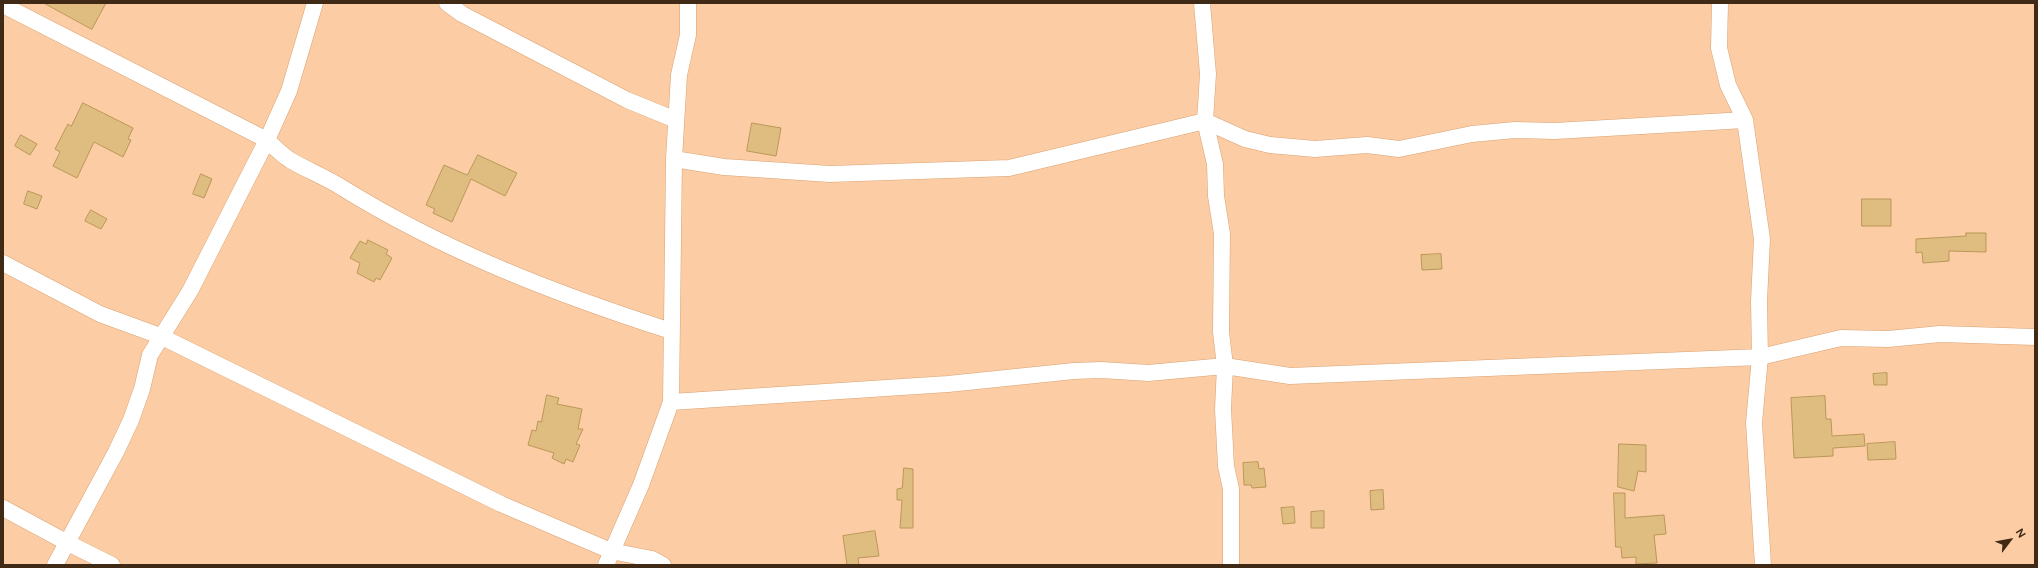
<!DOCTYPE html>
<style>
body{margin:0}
#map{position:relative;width:2038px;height:568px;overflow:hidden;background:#fccca5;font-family:Figtree,sans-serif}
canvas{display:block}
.frame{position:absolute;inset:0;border:4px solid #402a15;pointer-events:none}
.north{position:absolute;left:1990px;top:520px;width:40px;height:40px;-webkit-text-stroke:3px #fccca5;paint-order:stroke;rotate:58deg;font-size:11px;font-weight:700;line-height:16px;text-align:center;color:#402a15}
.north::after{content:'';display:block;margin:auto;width:14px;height:18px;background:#402a15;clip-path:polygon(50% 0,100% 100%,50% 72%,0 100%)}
</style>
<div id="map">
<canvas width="2038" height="568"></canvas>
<div class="frame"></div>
<div class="north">N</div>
</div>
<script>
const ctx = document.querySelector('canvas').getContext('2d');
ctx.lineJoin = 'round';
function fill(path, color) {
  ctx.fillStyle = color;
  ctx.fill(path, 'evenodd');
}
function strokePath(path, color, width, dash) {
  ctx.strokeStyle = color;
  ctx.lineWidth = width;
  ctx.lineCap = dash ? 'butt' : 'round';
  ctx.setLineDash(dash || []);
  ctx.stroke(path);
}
const building = new Path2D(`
 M44,3h62l-14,26z
 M83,103l50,25 -5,11 3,1 -8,17 -29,-15 -17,36 -24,-12 7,-14 -5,-3 13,-25 3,2z
 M752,123l29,5 -5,28 -29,-5z
 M21,135l16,9 -7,11 -15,-9z
 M478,155l39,18 -12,23 -34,-17 -19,43 -19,-9 2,-4 -9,-4 18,-40 23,10z
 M201,174l11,5 -8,19 -11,-4z
 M28,191l14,5 -5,13 -13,-5z
 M1862,199h29v27h-29z
 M91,210l16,9 -6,10 -16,-8z
 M1966,233h20v19l-37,-1v10l-26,2 -1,-11 -6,1v-14l50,-3z
 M368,240l20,10 -2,4 6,4 -12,22 -4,-2 -2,4 -17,-9 3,-10 -10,-5 10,-17 6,3z
 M1441,254l1,15 -20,1 -1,-15z
 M1887,373v12h-13l-1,-11z
 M547,395l12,3 -2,6 25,5 -4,20h5l-7,15 4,1 -7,17 -7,-3 -2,5 -12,-6 2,-5 -26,-8 4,-15 4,1 2,-10 3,1z
 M1825,396l1,23h5l1,17 32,-2 1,12 -32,2v8l-39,2 -3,-60z
 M1895,442l1,17 -28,1 -1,-16z
 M1619,444l27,1v27l-8,-1 -4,20 -16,-4z
 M1258,462l1,7 5,-1 2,19 -14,1 -1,-3h-7l-1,-22z
 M904,468l9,1v59h-13l2,-28h-5v-11l5,-1z
 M1383,490l1,19 -13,1 -1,-19z
 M1614,493h11v25l39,-3 2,19 -12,1 3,28 -21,1v-7l-14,1 -1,-11h-5z
 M1294,507l1,16 -12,1 -2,-16z
 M1324,511v17h-13v-16z
 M875,531l4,25 -21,2 1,7h-12l-4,-29z`);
const minor = new Path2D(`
 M447,3l15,11 165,86 49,20
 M1202,3l6,71 -3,47 10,43 1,32 6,38 -1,98 4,34 -2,43 3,57 5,23v76
 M1720,3l-1,45 9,37 17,35 17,119 -3,62 1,56 -6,66 9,142
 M3,5l264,135c7,7 15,15 23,20 17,10 35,17 51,27 103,64 215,107 330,144
 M674,159l50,8 106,7 179,-6 196,-47 40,18 25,6 45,4 52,-4 32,4 73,-15 43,-4 40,1 190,-11
 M3,263l97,51 60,22 341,168 110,47 41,8 11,6
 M671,402l277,-18 126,-13 27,-1 47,3 77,-7 65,10 470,-19 81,-19 47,1 52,-5 95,3
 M3,508l63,34 46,23
 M55,565l61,-113 15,-32 11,-31 8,-34 40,-64 77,-151 22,-49 26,-88
 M606,565l35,-80 30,-83 3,-243 5,-84 9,-40v-32`);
fill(building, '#dfbd80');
strokePath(building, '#ba9756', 1);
strokePath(minor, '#daa270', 17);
strokePath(minor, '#fff', 16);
</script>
